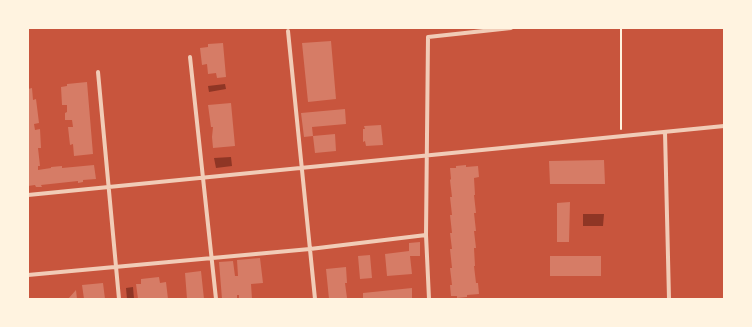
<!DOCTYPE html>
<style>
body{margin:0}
#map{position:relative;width:752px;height:327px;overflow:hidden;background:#c8553d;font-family:Manrope,sans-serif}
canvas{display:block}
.frame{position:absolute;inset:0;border:29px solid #fff3e0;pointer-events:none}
</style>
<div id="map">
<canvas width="752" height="327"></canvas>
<div class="frame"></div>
</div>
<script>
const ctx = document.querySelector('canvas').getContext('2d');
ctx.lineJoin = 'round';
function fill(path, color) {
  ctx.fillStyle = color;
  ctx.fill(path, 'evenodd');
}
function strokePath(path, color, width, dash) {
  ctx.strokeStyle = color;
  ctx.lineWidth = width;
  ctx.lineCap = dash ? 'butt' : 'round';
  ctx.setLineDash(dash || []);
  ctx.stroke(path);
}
const water = new Path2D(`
 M225,84l1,5 -17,3 -1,-6z
 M231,157l1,9 -16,2 -2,-10z
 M583,214h21l-1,12h-20z
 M133,287l1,12h-7l-1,-11z`);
const building = new Path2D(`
 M331,41l5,58 -28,3 -6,-59z
 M223,43l3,34 -9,1 -1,-5 -8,1 -1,-10 -5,1 -2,-17 8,-1v-3z
 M87,82l6,72 -19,2 -1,-12 -3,1 -2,-18h5l-1,-7h-7v-7l2,-1v-7h-5l-1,-18 6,-1v-2z
 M32,88l1,12 3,-1 3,24 -5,1 1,6 5,-1 1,19h-3l2,18h-2v4l13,-2v-1l11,-1v2l32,-3 2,14 -13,1v2l-5,1v-2l-37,4 1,2h-6l-1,-2 -7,1v-97z
 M231,103l4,43 -22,2 -1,-11 1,-10h-2l-3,-22z
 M345,109l1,15 -34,3 1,9 -9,1 -3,-24z
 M381,125l2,20 -17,1 -1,-5 -2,1v-13h2l-1,-3z
 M335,134l1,17 -21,2 -2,-17z
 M604,160l1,24h-55l-1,-23z
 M466,165v2l12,-1 1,11 -5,1 1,17h-1l2,18h-2l2,18h-2l2,17h-2l1,18h-1l2,17h2l1,11 -12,1v2l-10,1v-2h-6l-1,-11h2l-2,-17h2l-2,-19h2l-2,-16h2l-2,-18h2l-2,-18h2l-2,-17 1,-1 -1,-11h6v-2z
 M570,202l-1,40h-12v-39z
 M420,242v14h-10l2,18 -25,2 -2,-22 24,-3v-8z
 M370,255l2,23 -12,1 -2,-23z
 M550,256h51v20h-51z
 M260,258l3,25 -12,1 1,15h-13v-4h-2v4h-15l-3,-37 14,-1 2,15h3l-1,-16z
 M346,267l1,16h-2l2,15 -18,1 -3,-30z
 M201,271l3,28h-17l-2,-26z
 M159,277l1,6 6,-1 2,17h-30l-2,-15h5v-5z
 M103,283l2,16h-21l-2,-14z
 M412,288v11h-49v-6z
 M76,290l1,9h-9z`);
const path = new Path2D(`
 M621,129v-101`);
const minor = new Path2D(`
 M288,31l27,268
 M190,57l26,242
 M98,72l21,227
 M665,132l4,167
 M28,195l696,-69
 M28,275l282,-26 116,-14
 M429,299l-3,-64 2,-198 83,-9`);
fill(water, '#8f3625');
fill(building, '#d67c66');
strokePath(path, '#fff3e0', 2);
strokePath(minor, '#f1ccb7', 4);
</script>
